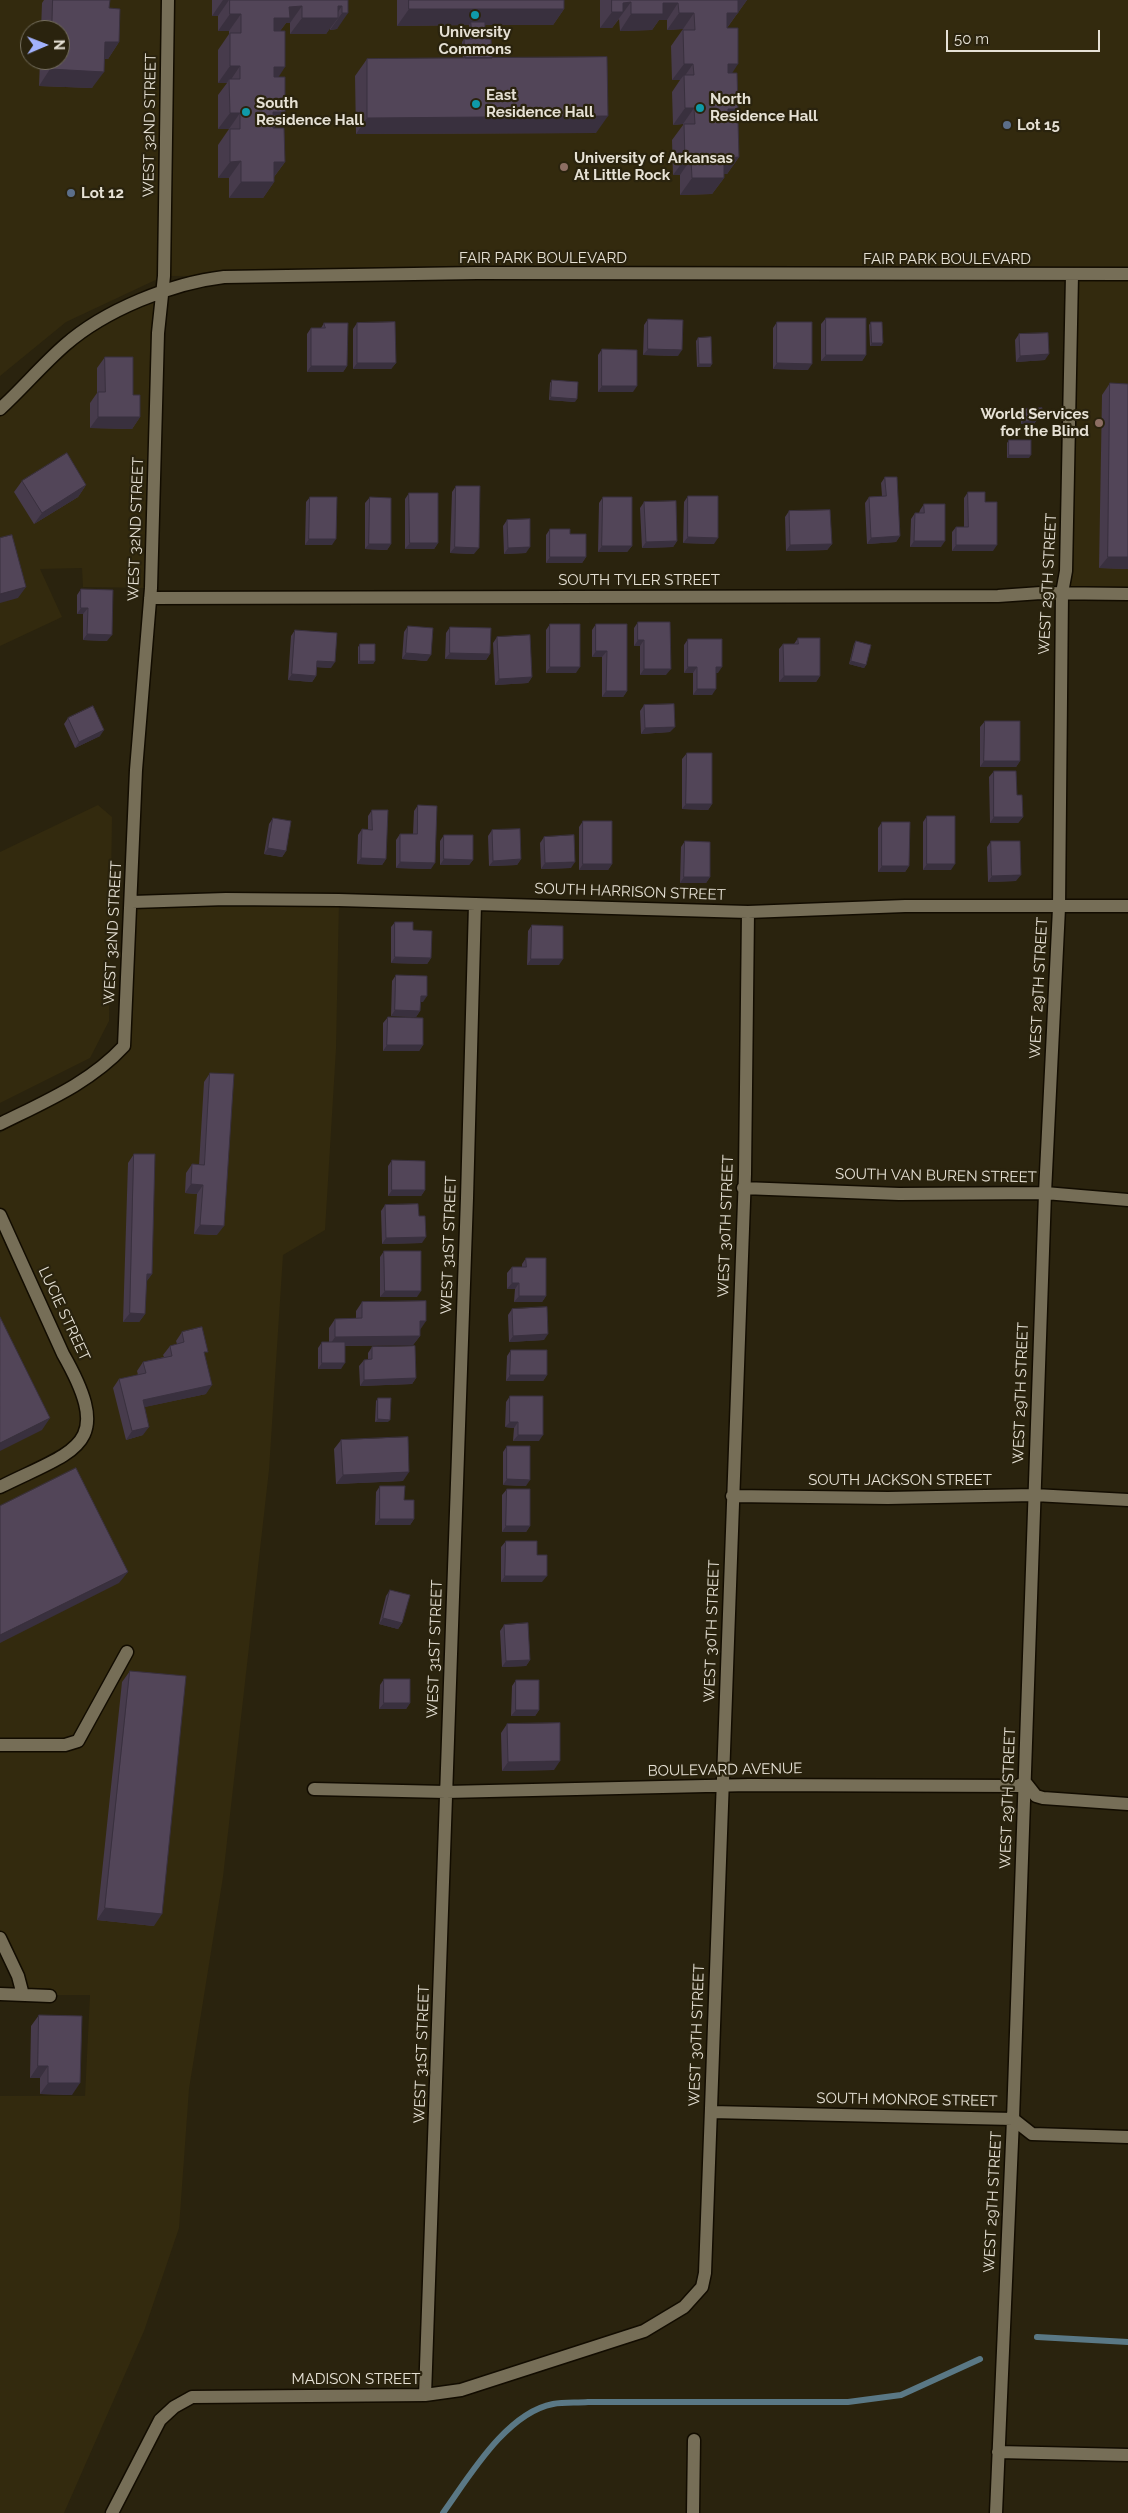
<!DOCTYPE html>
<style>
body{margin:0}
#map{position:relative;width:1128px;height:2513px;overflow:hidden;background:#2a230e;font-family:Raleway,sans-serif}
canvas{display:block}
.north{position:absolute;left:20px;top:20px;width:50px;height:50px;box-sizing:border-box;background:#2a230e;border:1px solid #756f5e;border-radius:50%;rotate:89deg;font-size:14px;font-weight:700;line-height:20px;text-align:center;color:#e6e1d5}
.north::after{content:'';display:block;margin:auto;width:18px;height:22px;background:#a2b2fd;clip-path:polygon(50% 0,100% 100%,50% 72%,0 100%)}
.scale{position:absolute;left:946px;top:30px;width:154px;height:22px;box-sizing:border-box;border:2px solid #e6e1d5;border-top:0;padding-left:6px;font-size:15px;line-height:18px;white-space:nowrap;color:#e6e1d5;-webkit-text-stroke:4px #2a230e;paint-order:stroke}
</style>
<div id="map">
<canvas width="1128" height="2513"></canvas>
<div class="north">N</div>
<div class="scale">50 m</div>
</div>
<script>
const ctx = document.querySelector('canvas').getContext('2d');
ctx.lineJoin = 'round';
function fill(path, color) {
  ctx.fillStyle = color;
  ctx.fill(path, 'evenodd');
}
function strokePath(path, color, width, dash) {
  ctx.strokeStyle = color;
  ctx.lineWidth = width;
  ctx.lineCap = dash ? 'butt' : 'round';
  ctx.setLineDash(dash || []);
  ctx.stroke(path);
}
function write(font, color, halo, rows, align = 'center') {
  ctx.font = font + ' Raleway,sans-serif';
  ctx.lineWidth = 4.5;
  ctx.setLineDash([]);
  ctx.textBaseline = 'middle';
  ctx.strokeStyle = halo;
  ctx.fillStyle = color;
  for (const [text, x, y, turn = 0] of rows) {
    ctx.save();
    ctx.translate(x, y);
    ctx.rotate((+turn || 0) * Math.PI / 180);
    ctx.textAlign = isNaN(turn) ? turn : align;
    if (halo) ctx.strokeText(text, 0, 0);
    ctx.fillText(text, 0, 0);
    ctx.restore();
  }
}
const built = new Path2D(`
 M0,0h1128v592h-64l8,-318 -908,2 -98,46 -66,54zM30,30h30v30h-30z
 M161,292l-10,296 -68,-1 -1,-19 -42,1 22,48 -62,29v-237l66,-65z
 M98,805l14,12 -3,204 -19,37 -90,45v-251z
 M339,900l-3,149 -11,181 -42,25 -14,215 -46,407 -34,212 -10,139 -35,103 -80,182h-64v-417h85l5,-101h-67l-23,-57v-805l105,-68 19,-19 8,-144z`);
const stream = new Path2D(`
 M1037,2337l91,5
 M443,2513c26,-36 63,-100 110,-109 11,-2 23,-1 35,-2h260l53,-7 79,-36`);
const minor = new Path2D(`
 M0,409c22,-20 42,-44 65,-64 40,-35 107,-62 159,-68l253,-4 651,1
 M150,598l848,-2 43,-3 87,1
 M132,902l94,-3 113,1 409,12 157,-6h223
 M0,1124c44,-22 90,-41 124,-78l12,-276 15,-182 7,-255 6,-57 4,-276
 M743,1188l156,6 146,-1 83,7
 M0,1215l63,139c53,93 13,95 -63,133
 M732,1496l156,2 146,-3 94,5
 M0,1745h65l13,-4 49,-89
 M314,1789l132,3 303,-7 269,1 7,-4 11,14 7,2 85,6
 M0,1938l18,38 5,19
 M0,1994l50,2
 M711,2112l302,7 19,15 96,3
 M425,2395l42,-1197 8,-294
 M998,2452l130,3
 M112,2513l48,-93 14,-13 18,-10 233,-2 36,-5 183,-59 40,-24 18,-20 3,-14 40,-1099 3,-262
 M693,2513l1,-73
 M996,2513l17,-394 32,-926 14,-285 3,-315 4,-22 6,-296`);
const wall = new Path2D(`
 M44,0h66l-1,8 10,34 -11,17h-4l-12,29 -53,-2 1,-26h20v-30h-19l1,-27z
 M212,0h136l-11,29 -7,1v-2l-4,6h-36v-11h-4l-6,8 -2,46 -4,51 11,34 -11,15v5l-11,16h-34v-20h-11v-33l11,-16h-11v-34l9,-12h-9v-33l11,-16v-3h-11v-15h-6z
 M397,0h167v9l-11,16h-68v14l7,19 104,75 -240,1 -1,-58 12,-17 96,-1 -1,-16 2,-3h6l-1,-14 -72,1z
 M600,0h147l-20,28 5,45 6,36 -9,13 10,35 -12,17h-3v4l-12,16 -32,1v-20h-7l-1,-35 11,-15v-1l-10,1 -1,-33 8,-12h-8l-1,-34 12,-17 -16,1v-10h-8l-7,10 -32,1 -1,-12 -7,9h-12z
 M826,318l40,37 -4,6h-41v-37z
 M648,319l30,37 -35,-1 1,-30z
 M777,322l31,48 -35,-1v-41z
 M871,322l12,21 -2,3h-11l-1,-21z
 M324,323l23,43 -4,6h-36v-38l4,-6h10z
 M357,323l39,40 -5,6h-38v-40z
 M1019,334l26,26 -29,2 -1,-22z
 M698,338l14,26 -2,3h-13l-1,-26z
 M602,349l31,43h-35v-37z
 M105,357l28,38 7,22 -8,12 -42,-1v-25l7,-10v-25z
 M552,380l23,22 -26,-2 1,-17z
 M1110,383l18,1v185l-29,-1 3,-173z
 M1023,409l17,9h-4v3l-2,3h-13v-12z
 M1009,440l20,18h-22v-15z
 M885,477l15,59 -4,6 -29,2 -2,-41 4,-6 13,-1 -1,-13z
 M22,481l64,4 -8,12 -44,27 -20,-32z
 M456,486l18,68 -24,-1 2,-61z
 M968,492l17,10 8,49h-41v-19l4,-5h8v-29z
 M409,493l29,50 -4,6h-29v-50z
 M688,496l26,48 -31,-1 1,-41z
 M310,497l22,48h-27l1,-43z
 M370,497l21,47 -4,6 -22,-1v-46z
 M603,497l29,49 -5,6h-29l1,-49z
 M644,502l33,39 -4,6 -31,1 -2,-40z
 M924,504l17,43h-31l1,-28 4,-6h4l1,-3z
 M789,511l43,33 -5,6 -41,1 -1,-34z
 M507,520l19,33 -22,1 -1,-28z
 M550,529l20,5 16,23 -4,6h-36v-28z
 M81,589l26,52 -24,-1v-26h-6v-19z
 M638,622l28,53h-26v-29h-6v-18z
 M550,624l26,49h-30v-43z
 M596,624l31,67 -4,6h-21v-40h-10v-27z
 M408,626l19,35 -25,-2 2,-27z
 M450,627l40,27 -4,6 -41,-1 1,-26z
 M295,630l36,38 -14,-1 -1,9 -4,6 -24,-2 3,-44z
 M497,637l35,40 -4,6 -33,2 -2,-42z
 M798,638l22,38 -4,6h-37v-33l4,-5h11z
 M688,639l30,34h-2l-4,22h-19v-22h-9v-28z
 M856,641l10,24 -2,3 -15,-4 5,-20z
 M360,644l15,17 -2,3h-15v-17z
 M644,705l26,27 -29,2 -1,-23z
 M68,718l32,18 -25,12 -11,-24z
 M985,721l35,40 -4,6h-36v-40z
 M687,753l25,51 -4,6 -26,-1v-50z
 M994,771l23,24 6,22 -5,6h-28l-1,-46z
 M418,805l13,64 -35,-1v-28l4,-6h13l1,-23z
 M372,810l14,49 -4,6 -25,-1 1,-29 4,-6h6v-13z
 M927,816l24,54h-28v-48z
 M273,818l13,33 -4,6 -18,-3 5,-30z
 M583,821l29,43 -4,6h-29v-43z
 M882,822l27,44 -4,6h-27v-44z
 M492,830l29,29 -4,6 -28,1 -1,-30z
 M444,835l29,25 -4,5h-29v-24z
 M544,837l27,31 -30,1 -1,-26z
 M685,841l25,36 -4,6h-26l1,-36z
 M991,841l25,40 -28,1 -1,-35z
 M395,922l18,8 18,28 -4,6 -36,-1v-36z
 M532,925l27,40h-32l1,-34z
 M396,975l27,27h-3v9l-4,6 -25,-1 1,-35z
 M388,1017l35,28 -4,6h-36v-28z
 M210,1073l7,162 -23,-1 3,-40 -12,-1 1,-20 6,-9 7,1 5,-83z
 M134,1154l18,120 -6,8 -1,32 -6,8h-16l5,-159z
 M392,1160l33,30 -4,6h-33v-30z
 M385,1205l34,11 3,27 -40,1 -1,-33z
 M384,1251l33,46h-37v-40z
 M526,1258l20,38 -4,6h-28l1,-13h-8v-16l5,-6h10v-3z
 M362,1302l58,28v6l-7,9 -68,1 -4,23h-23v-21l4,-6h7v-14l6,-9 21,-1v-7z
 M512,1309l32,31 -35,2 -1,-27z
 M182,1332l23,24 1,38 -62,13 -1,28 -17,5 -13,-52 6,-9 19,-4 -1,-4 6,-9 21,-5 -1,-2 7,-9 7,-2 -1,-3z
 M372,1347l44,31 -4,6 -52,2 -1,-20 5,-6h4v-7z
 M511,1350l36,25 -4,6h-37l1,-25z
 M510,1396l29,45h-26l1,-13 -9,-1 1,-25z
 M378,1398l10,24h-13l1,-21z
 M341,1440l62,41 -67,3 -2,-35z
 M507,1446l19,40 -23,-1v-33z
 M380,1486l24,14 10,19 -4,6h-35l1,-33z
 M507,1489l23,37 -4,6h-24v-37z
 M506,1541l31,14 5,27h-41v-35z
 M390,1590l12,33 -4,6 -19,-5 7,-28z
 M504,1625l26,35 -4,6 -24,1 -2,-36z
 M130,1671l24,255 -57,-6 25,-238z
 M384,1679l26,24 -4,6h-27l1,-24z
 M516,1680l23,30 -4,6h-24l1,-30z
 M507,1724l47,46 -52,1 -1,-38z
 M39,2015l33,80 -32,-1v-16h-10l1,-52z`);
const shadedWall = new Path2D(`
 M223,0h6l-11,16h-6z
 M737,0h10l-21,29 -10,1z
 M631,2l-19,26h-12l12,-16 11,-9z
 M663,3h15l-11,17h-8l-7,10 -32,1 11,-17z
 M302,6l-12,17h-4l-8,11h-16l12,-16 15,-11z
 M338,6h4l-8,12h4l-12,16h-36l12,-16z
 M409,9h155l-11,16h-82v-3l-2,3 -72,1z
 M342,13h6l-11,16 -7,1z
 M679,13h15l-11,16 -16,1z
 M230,14h11l-12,17h-11z
 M105,42h14l-11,17 -14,-1z
 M684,64h9l-9,13v-2l-4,5h-8z
 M728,64h10l-11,17z
 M230,66h10l-10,15 -1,-2 -2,4h-9z
 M274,67h11l-11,17z
 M50,69l54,3 -12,16 -53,-2z
 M685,108h9l-11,16 -10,1z
 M728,109h10l-11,16z
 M273,112h12l-11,17z
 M230,113h10l-11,16h-11z
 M608,116l-12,17 -240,1 11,-16z
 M739,157l-12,17h-5l2,4 -12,16 -32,1 12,-17 36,-20z
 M685,159h6l-11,16h-7z
 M241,161l-12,17h-11l12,-16z
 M274,162h11l-12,16z
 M241,182h33l-11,16h-34z
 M872,343h11l-2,3h-11z
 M648,349l34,1 -4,6 -35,-1z
 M1049,354l-4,6 -29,2 4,-6z
 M826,355h40l-4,6h-41z
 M357,363h39l-5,6h-38z
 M777,363l35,1 -4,6 -35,-1z
 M699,364h13l-2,3h-13z
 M311,366h36l-4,6h-36z
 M602,386h35l-4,6h-35z
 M551,397l26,2 -2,3 -26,-2z
 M1036,415h6l-2,3h-6z
 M98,417h42l-8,12 -42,-1z
 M1023,421h13l-2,3h-13z
 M1009,455h22l-2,3h-22z
 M86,485l-8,12 -44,27 8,-11z
 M900,536l-4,6 -29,2 4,-6z
 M688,537l30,1 -4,6 -31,-1z
 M309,539h27l-4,6h-27z
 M677,541l-4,6 -31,1 4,-6z
 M914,541h31l-4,6h-31z
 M410,543h28l-4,6h-29z
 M369,544h22l-4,6 -22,-1z
 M832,544l-5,6 -41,1 4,-6z
 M956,545h41l-4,6h-41z
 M602,546h30l-5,6h-29z
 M455,547l24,1 -5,6 -24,-1z
 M530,547l-4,6 -22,1 4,-6z
 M550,557h36l-4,6h-36z
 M1108,557h20v12l-29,-1z
 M26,587l-8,11 -18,5v-9z
 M81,608h7l-5,6h-6z
 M87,634l25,1 -5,6 -24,-1z
 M638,640h6l-4,6h-6z
 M596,651h11l-5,6h-10z
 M406,653l25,2 -4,6 -25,-2z
 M450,653l40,1 -4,6 -41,-1z
 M317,661l18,1 -4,6 -18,-1z
 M360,661h15l-2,3h-15z
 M851,661l15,4 -2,3 -15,-4z
 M550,667h30l-4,6h-30z
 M688,667h9l-4,6h-9z
 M716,667h6l-4,6h-6z
 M644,669h27l-5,6h-26z
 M292,674l24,2 -4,6 -24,-2z
 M784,676h36l-4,6h-37z
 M532,677l-4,6 -33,2 4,-6z
 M697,689h19l-4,6h-19z
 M606,691h21l-4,6h-21z
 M675,727l-5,5 -29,2 4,-6z
 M104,730l-4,6 -25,12 4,-6z
 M984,761h36l-4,6h-36z
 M686,804h26l-4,6 -26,-1z
 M994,817h29l-5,6h-28z
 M268,848l18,3 -4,6 -18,-3z
 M361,858l25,1 -4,6 -25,-1z
 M444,859l29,1 -4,5h-29z
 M521,859l-4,6 -28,1 4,-5z
 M400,862l35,1 -4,6 -35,-1z
 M575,862l-4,6 -30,1 4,-6z
 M583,864h29l-4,6h-29z
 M927,864h28l-4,6h-28z
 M882,866h27l-4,6h-27z
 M1021,875l-5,6 -28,1 4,-6z
 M684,877h26l-4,6h-26z
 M395,957l36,1 -4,6 -36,-1z
 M531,959h32l-4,6h-32z
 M421,996h6l-4,6h-7z
 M395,1010l25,1 -4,6 -25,-1z
 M387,1045h36l-4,6h-36z
 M191,1184l12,1 -6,9 -12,-1z
 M392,1190h33l-4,6h-33z
 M200,1225l24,1 -7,9 -23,-1z
 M426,1237l-4,6 -40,1 4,-6z
 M147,1274h5l-7,9z
 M512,1283h7l-4,6h-8z
 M385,1291h36l-4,6h-37z
 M519,1296h27l-4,6h-28z
 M130,1313l15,1 -6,8h-16z
 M420,1321h6l-6,9z
 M548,1334l-4,6 -35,2 4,-6z
 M420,1336l-7,9 -84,1 6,-9z
 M322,1363h23l-4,6h-23z
 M510,1375h37l-4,6h-37z
 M416,1378l-4,6 -52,2 4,-6z
 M212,1385l-6,9 -70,15 7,-9z
 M50,1418l-8,12 -42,21v-8z
 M378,1419l12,1 -2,2h-13z
 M510,1422h8l-4,6 -9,-1z
 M149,1427l-6,8 -17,5 6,-9z
 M518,1435h25l-4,6h-26z
 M409,1472l-6,9 -67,3 7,-9z
 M507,1479l23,1 -4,6 -23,-1z
 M380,1519h34l-4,6h-35z
 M506,1526h24l-4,6h-24z
 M128,1572l-9,11 -119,60v-8z
 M505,1576h42l-5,6h-41z
 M383,1618l19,5 -4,6 -19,-5z
 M530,1660l-4,6 -24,1 4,-6z
 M384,1703h26l-4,6h-27z
 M516,1710h23l-4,6h-24z
 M560,1761l-6,9 -52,1 6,-9z
 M105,1908l57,6 -8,12 -57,-6z
 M38,2066h10l-8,12h-10z
 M48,2083h32l-8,12 -32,-1z`);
const building = new Path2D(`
 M53,0h57l-1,8 11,1 -1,33h-14l-1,30 -54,-3 1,-9h9v-30h-8z
 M230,0h118v13h-6v-7h-4v12h-36v-12l-13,1 1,11h-16v13h11v36h-11v10h11v35h-12v16h11l1,34h-11v20h-33v-21l-11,1v-33h10v-16h-10l-1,-34h11v-13h-10v-33h11v-19h-11z
 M409,0h155v9h-155z
 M612,0h126v13h-11v15h11v36h-10v9h9l1,36h-10v13h10l1,35 -11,1v7h-4v13h-32l-1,-19h-6l-1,-35h11l-1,-16h-9l-1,-33h10l-1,-11h-9l-1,-34h12l-1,-17h-15l-1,-10h-15v11h-32v-12l-8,1v9h-11z
 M471,22h14v17h6l1,19h-27l-1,-19h8z
 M607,57l1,59 -241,2v-59z
 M826,318h40v37h-40z
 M648,319l35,1 -1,30 -34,-1z
 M395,322l1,41h-39v-40z
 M777,322h35v42l-35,-1z
 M871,322h11l1,21h-11z
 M324,323h24l-1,43h-36v-38h14z
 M1048,333l1,21 -29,2 -1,-22z
 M711,337l1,27h-13l-1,-26z
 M602,349l35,1v36h-35z
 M105,357h28v38h7v22h-42v-25h7z
 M552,380l26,2 -1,17 -26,-2z
 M1110,383l18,1v173h-20z
 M1042,408v7h-6v6h-13v-12z
 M1009,440h22v15h-22z
 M67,453l19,32 -44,28 -20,-32z
 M885,477h12l3,59 -29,2 -2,-41 17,-1z
 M456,486h24l-1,62 -24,-1z
 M968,492h17v10h12v43h-41v-18h12z
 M409,493h29v50h-28z
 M688,496h30v42l-30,-1z
 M310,497h27l-1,42h-27z
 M370,497l21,1v46h-22z
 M603,497h29v49h-30z
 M676,501l1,40 -31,1 -2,-40z
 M924,504h21v37h-31l1,-28h9z
 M830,510l2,34 -42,1 -1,-34z
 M530,519v28l-22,1 -1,-28z
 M550,529h20v5h16v23h-36z
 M12,535l14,52 -26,7v-56z
 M81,589l32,1 -1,45 -25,-1 1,-26h-7z
 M638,622h32l1,47h-27v-29h-6z
 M550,624h30v43h-30z
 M596,624h31v67h-21l1,-40h-11z
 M408,626l25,2 -2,27 -25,-2z
 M450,627l41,1 -1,26 -40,-1z
 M295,630l42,3 -2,29 -18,-1 -1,15 -24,-2z
 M530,635l2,42 -33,2 -2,-42z
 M798,638h22v38h-36l-1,-32h15z
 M688,639h34v28h-6v22h-19v-22h-9z
 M856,641l15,4 -5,20 -15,-4z
 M360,644h15v17h-15z
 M674,704l1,23 -30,1 -1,-23z
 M93,706l11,24 -25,12 -11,-24z
 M985,721h35v40h-36z
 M687,753h25v51h-26z
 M994,771h22l1,24h5l1,22h-29z
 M418,805l19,1 -2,57 -35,-1v-28h17z
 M372,810h16l-2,49 -25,-1 1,-29 10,1z
 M927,816h28v48h-28z
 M273,818l18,3 -5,30 -18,-3z
 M583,821h29v43h-29z
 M882,822h28l-1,44h-27z
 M520,829l1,30 -28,2 -1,-31z
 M444,835h29v25l-29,-1z
 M574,835l1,27 -30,1 -1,-26z
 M685,841l25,1v35h-26z
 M991,841h29l1,34 -29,1z
 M395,922h18v8l19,1 -1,27 -36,-1z
 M532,925l31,1v33h-32z
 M396,975l31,1v20h-6l-1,15 -25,-1z
 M388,1017l35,1v27h-36z
 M210,1073l24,1 -10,152 -24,-1 3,-40 -12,-1 1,-20 12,1z
 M134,1154h21l-3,120h-5l-2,40 -15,-1z
 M392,1160l33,1v29h-33z
 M418,1204l1,12h6l1,21 -40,1 -1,-33z
 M384,1251h37v40h-36z
 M526,1258h20v38h-27v-13h-7v-16h14z
 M426,1301v20h-6v15l-85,1v-18l27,-1v-16z
 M547,1307l1,27 -35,2 -1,-27z
 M0,1317l50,101 -50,25z
 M202,1327l6,25h-4l8,33 -69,15 6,27 -17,4 -13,-52 27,-6 -3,-11 29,-6 -2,-10 14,-4 -2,-10z
 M322,1342h23v21h-23z
 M415,1346l1,32 -52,2v-20l8,-1v-12z
 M511,1350h36v25h-37z
 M510,1396h33v39h-25v-13h-8z
 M378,1398h13l-1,22 -12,-1z
 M408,1437l1,35 -66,3 -2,-35z
 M507,1446h23v34l-23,-1z
 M76,1468l52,104 -128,63v-129z
 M380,1486h25l-1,14h10v19h-34z
 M507,1489h23v37h-24z
 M506,1541h31v14h10v21h-42z
 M390,1590l20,5 -8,28 -19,-5z
 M528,1623l2,37 -24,1 -2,-36z
 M130,1671l56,5 -24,238 -57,-6z
 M384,1679h26v24h-26z
 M516,1680h23v30h-23z
 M560,1723v38l-52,1 -1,-38z
 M39,2015l43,1 -2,67h-32v-17h-10z`);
const markers = [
 [475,15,5,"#0f9aa8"],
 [476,104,5,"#0f9aa8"],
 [700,108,5,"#0f9aa8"],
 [246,112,5,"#0f9aa8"],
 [1007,125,5,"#5c6f8a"],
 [564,167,5,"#8d6e63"],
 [71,193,5,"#5c6f8a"],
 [1099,423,5,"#8d6e63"]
];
const poiNames = [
 ["University",475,32,"center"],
 ["Commons",475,49,"center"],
 ["East",486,95],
 ["Residence Hall",486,112],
 ["North",710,99],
 ["Residence Hall",710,116],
 ["South",256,103],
 ["Residence Hall",256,120],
 ["Lot 15",1017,125],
 ["University of Arkansas",574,158],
 ["At Little Rock",574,175],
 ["Lot 12",81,193],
 ["World Services",1089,414,"right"],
 ["for the Blind",1089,431,"right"]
];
const streetNames = [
 ["WEST 32ND STREET",150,125,-89],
 ["FAIR PARK BOULEVARD",543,258],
 ["FAIR PARK BOULEVARD",947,259],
 ["WEST 32ND STREET",136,529,-88],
 ["SOUTH TYLER STREET",639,580],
 ["WEST 29TH STREET",1048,584,-87],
 ["SOUTH HARRISON STREET",630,892,2],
 ["WEST 32ND STREET",113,933,-87],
 ["WEST 29TH STREET",1039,988,-87],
 ["SOUTH VAN BUREN STREET",936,1176,1],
 ["WEST 30TH STREET",726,1226,-88],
 ["WEST 31ST STREET",449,1245,-88],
 ["LUCIE STREET",64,1314,65],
 ["WEST 29TH STREET",1021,1393,-88],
 ["SOUTH JACKSON STREET",900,1480],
 ["WEST 30TH STREET",712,1631,-88],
 ["WEST 31ST STREET",435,1649,-88],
 ["BOULEVARD AVENUE",725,1770,-1],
 ["WEST 29TH STREET",1008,1798,-88],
 ["WEST 30TH STREET",697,2035,-88],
 ["WEST 31ST STREET",422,2054,-88],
 ["SOUTH MONROE STREET",907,2100,1],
 ["WEST 29TH STREET",993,2202,-87],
 ["MADISON STREET",356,2379]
];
fill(built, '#332a0e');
strokePath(stream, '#5a7885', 6);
strokePath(minor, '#120c00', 15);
strokePath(minor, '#766e57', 12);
fill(wall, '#473b4c');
fill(shadedWall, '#39303e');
fill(building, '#524558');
strokePath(building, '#39303e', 1);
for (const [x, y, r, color] of markers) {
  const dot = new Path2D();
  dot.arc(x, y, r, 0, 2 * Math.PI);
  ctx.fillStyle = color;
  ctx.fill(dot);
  strokePath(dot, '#2a230e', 2);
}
write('bold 15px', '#e6e1d5', '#2a230e', poiNames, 'left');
write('15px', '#e6e1d5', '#2a230e', streetNames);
</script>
